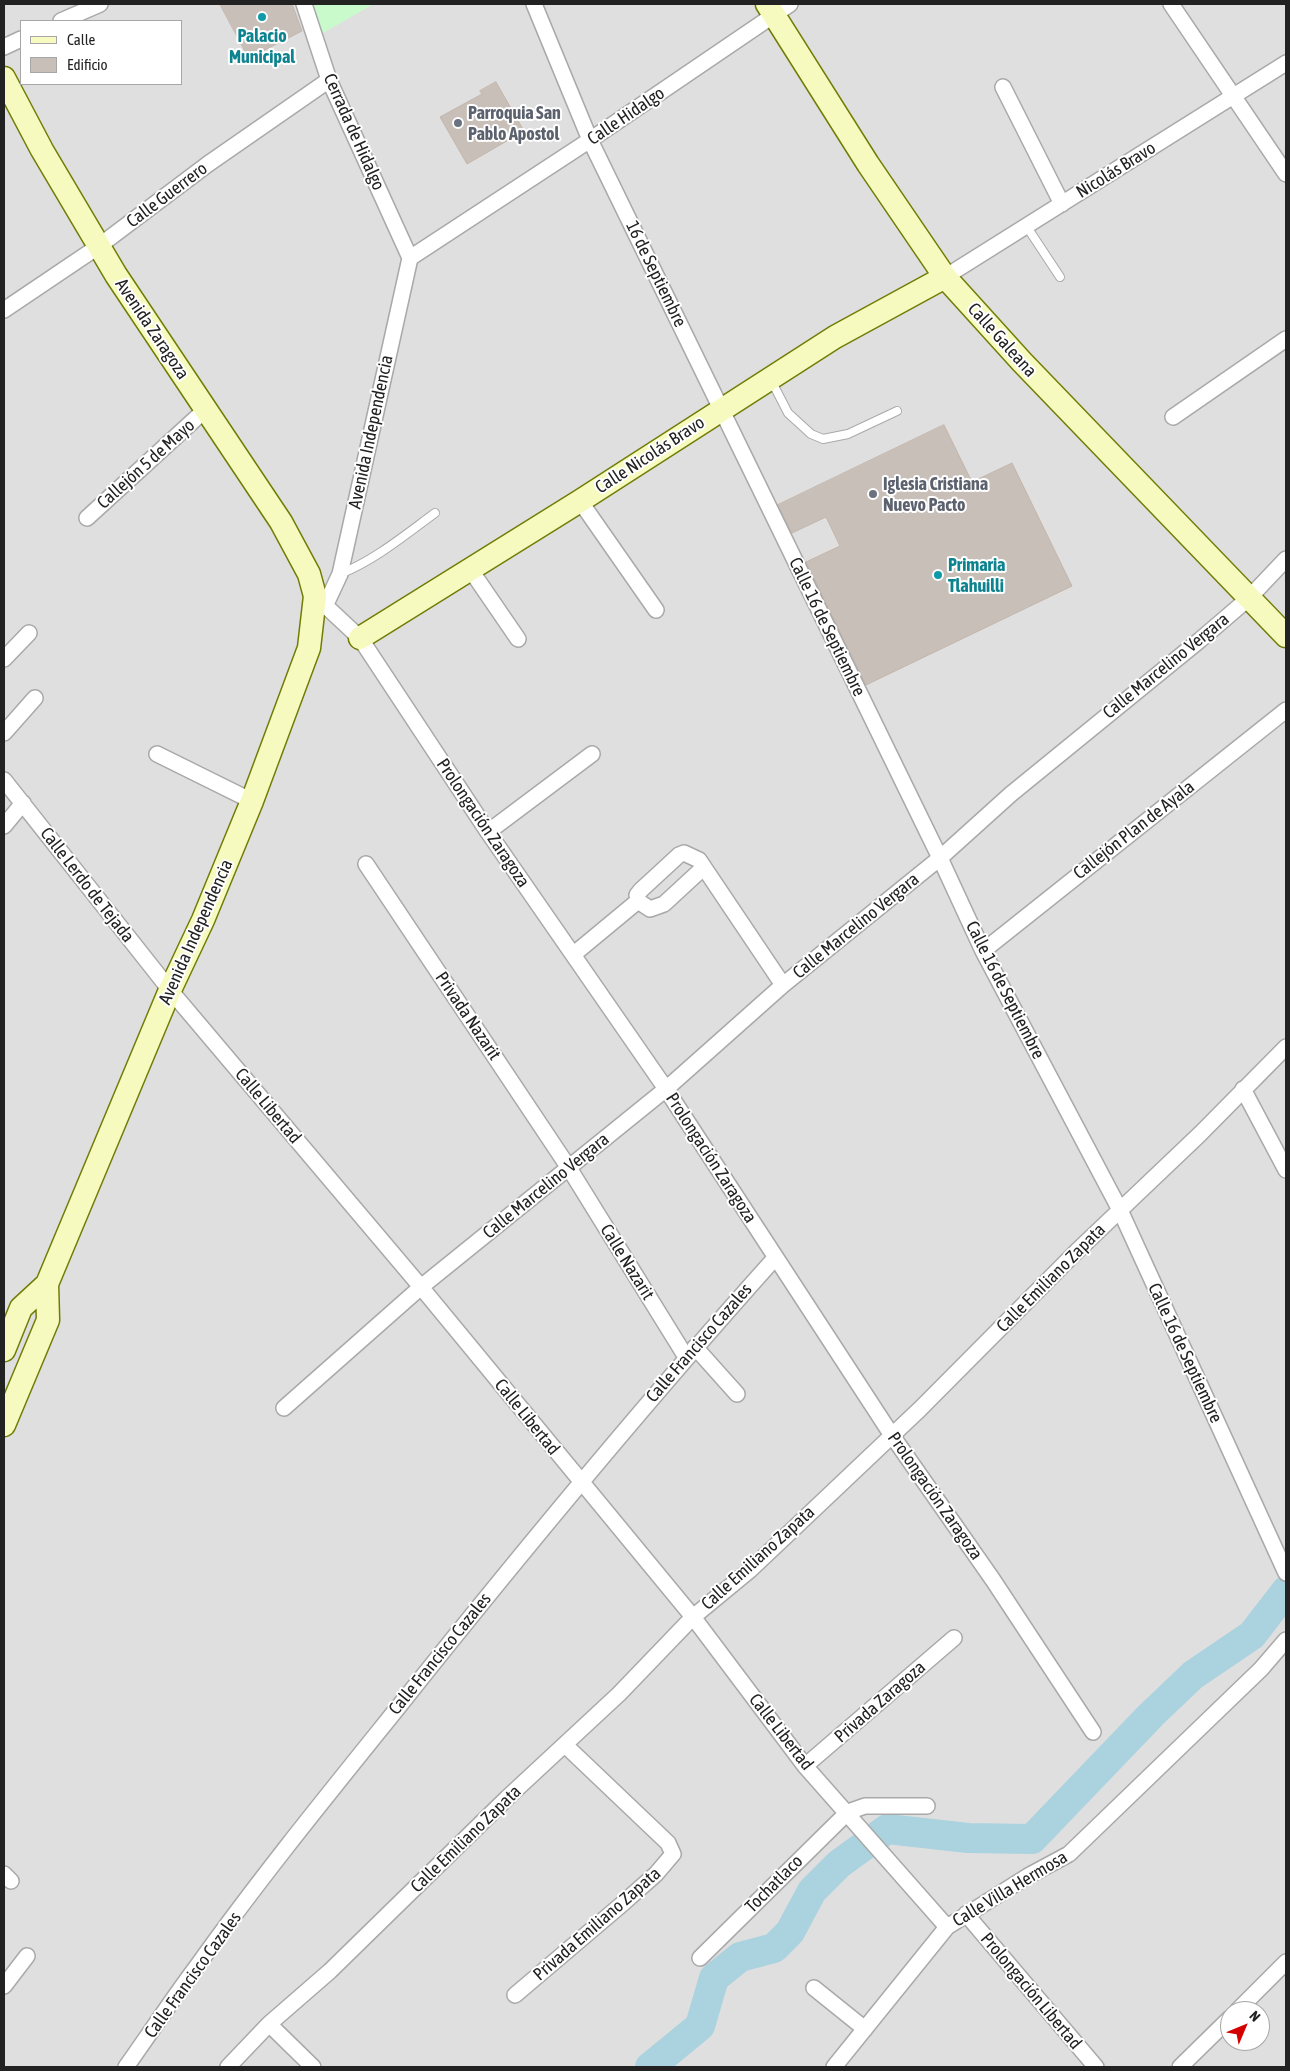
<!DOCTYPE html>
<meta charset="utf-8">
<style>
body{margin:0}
#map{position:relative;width:1290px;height:2071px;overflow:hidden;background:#f2efe9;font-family:"Asap Condensed",sans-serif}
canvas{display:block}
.frame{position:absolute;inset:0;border:5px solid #222;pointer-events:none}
.legend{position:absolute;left:20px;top:20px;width:162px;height:65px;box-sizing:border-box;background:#fff;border:1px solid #a7a7a7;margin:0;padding:6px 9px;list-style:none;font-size:15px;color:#222}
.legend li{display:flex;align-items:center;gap:10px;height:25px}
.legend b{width:25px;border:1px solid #a7a7a7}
.north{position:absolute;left:1220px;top:2001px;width:50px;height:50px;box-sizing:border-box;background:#fff;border:1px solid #a7a7a7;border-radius:50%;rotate:45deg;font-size:14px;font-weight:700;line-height:20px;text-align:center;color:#222}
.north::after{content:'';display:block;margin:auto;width:18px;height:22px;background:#d40000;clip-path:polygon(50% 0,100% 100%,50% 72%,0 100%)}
</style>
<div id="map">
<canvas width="1290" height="2071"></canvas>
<div class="frame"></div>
<ul class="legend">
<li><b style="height:6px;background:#f7fabf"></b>Calle</li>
<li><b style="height:14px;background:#c7bfb8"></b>Edificio</li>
</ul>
<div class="north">N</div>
</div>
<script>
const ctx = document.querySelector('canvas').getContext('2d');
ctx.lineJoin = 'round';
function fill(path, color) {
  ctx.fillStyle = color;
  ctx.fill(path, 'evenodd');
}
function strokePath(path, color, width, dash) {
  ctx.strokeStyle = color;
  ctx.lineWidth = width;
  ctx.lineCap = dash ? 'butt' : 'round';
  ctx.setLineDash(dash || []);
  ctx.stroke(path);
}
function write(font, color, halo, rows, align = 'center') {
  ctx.font = font + ' "Asap Condensed",sans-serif';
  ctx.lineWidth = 4;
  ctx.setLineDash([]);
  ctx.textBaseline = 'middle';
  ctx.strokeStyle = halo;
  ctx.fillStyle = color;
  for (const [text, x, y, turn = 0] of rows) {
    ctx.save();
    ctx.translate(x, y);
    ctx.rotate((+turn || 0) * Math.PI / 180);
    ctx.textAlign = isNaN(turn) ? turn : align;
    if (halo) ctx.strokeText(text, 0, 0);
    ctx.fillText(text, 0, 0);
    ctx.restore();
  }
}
const residential = new Path2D(`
 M4,4h1282v2063h-1282zM21,21h160v63h-160zM1230,2011h30v30h-30z`);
const park = new Path2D(`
 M298,4h76l-62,35z`);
const river = new Path2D(`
 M650,2067l50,-41 14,-48 26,-21 34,-9 16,-16 22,-41 27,-27 48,-35 81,9 64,1 119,-124 42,-40 59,-40 34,-44`);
const building = new Path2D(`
 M220,4h72l10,27 -53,27z
 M496,82l28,49 -57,33 -27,-47 42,-23 -2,-3z
 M944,425l28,57 40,-19 60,123 -206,99 -60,-123 34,-16 -14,-29 -34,16 -14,-28z`);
const service = new Path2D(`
 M1027,227l33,50
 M771,380l17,33 23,21 12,5 25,-5 49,-23
 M340,574c35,-14 65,-39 95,-61`);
const minor = new Path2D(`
 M304,4l25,76 81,178
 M534,4l56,136 350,718 43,93 137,259 166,363
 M1171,4l115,170
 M61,21l39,-17
 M4,47l17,-8
 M1003,87l59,117
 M410,258l180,-118 200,-136
 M945,277l341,-214
 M4,310l95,-64 109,-82 121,-84
 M1173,417l113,-78
 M580,501l76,109
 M87,518l119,-109
 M470,569l48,70
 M315,596l45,42 128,194 178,257 225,345 102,146 100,152
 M326,604l14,-30 70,-316
 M4,659l25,-26
 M4,733l31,-35
 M157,754l95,47
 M4,780l166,210 251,297 272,330 112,149 142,161
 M4,826l19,-23
 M488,832l104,-78
 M366,864l203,304 117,189
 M703,868l-39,36 -14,5 -12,-8 -1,-6 4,-5 38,-35 5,-2 15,7 84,125
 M983,951l303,-241
 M574,954l64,-53
 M1243,1089l43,81
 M695,1347l42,47
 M284,1408l137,-121 245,-198 117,-104 157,-127 71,-64 189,-154 49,-42 37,-39
 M805,1766l149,-128
 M4,1874l7,7
 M966,1914l130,153
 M700,1958l148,-146 17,-6h62
 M4,1986l23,-30
 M814,1988l51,41
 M515,1995l106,-90 35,-31 17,-20 -5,-11 -103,-98
 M1237,2011l49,-49
 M269,2024l44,43
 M126,2067c23,-32 45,-66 69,-98 64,-90 135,-177 205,-264 121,-152 245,-302 375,-447
 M228,2067l41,-43 61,-53 177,-173 112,-104 74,-77 57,-47 170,-161 156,-157 124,-118 86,-87
 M834,2067l113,-140 81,-51 41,-22 192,-185 25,-29
 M1180,2067l50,-49`);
const secondary = new Path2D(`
 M767,4l101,160 77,113 77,85 264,274
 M4,78l38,72 74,125 165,247 28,52 6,22 -6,52 -57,153 -49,119 -33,70 -123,294 -26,24 -17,42
 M360,638l220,-137 255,-164 110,-60
 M4,1425l44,-105 -1,-36`);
const markers = [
 [262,17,5,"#0f9aa8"],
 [458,123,5,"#6b7280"],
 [873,494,5,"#6b7280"],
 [938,575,5,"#0f9aa8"]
];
const cultureNames = [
 ["Palacio",262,36],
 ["Municipal",262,57],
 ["Primaria",948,565,"left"],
 ["Tlahuilli",948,586,"left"]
];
const worshipNames = [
 ["Parroquia San",468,113],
 ["Pablo Apostol",468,134],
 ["Iglesia Cristiana",883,484],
 ["Nuevo Pacto",883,505]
];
const streetNames = [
 ["Calle Hidalgo",626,116,-34],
 ["Cerrada de Hidalgo",354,132,66],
 ["Nicolás Bravo",1116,170,-32],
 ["Calle Guerrero",167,195,-37],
 ["16 de Septiembre",656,274,64],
 ["Avenida Zaragoza",152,329,56],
 ["Calle Galeana",1002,340,48],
 ["Avenida Independencia",371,432,-78],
 ["Calle Nicolás Bravo",650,455,-33],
 ["Callejón 5 de Mayo",146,464,-42],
 ["Calle 16 de Septiembre",827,627,64],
 ["Calle Marcelino Vergara",1166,666,-39],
 ["Prolongación Zaragoza",483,823,56],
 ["Callejón Plan de Ayala",1134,830,-38],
 ["Calle Lerdo de Tejada",87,885,52],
 ["Calle Marcelino Vergara",856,926,-39],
 ["Avenida Independencia",196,932,-66],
 ["Calle 16 de Septiembre",1005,990,63],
 ["Privada Nazarit",468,1016,56],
 ["Calle Libertad",268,1106,50],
 ["Prolongación Zaragoza",711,1158,57],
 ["Calle Marcelino Vergara",546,1186,-39],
 ["Calle Nazarit",627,1262,58],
 ["Calle Emiliano Zapata",1051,1278,-45],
 ["Calle Francisco Cazales",699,1343,-49],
 ["Calle 16 de Septiembre",1185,1353,65],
 ["Calle Libertad",527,1417,51],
 ["Prolongación Zaragoza",935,1496,55],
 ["Calle Emiliano Zapata",758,1558,-42],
 ["Calle Francisco Cazales",440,1654,-51],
 ["Privada Zaragoza",880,1702,-41],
 ["Calle Libertad",781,1732,52],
 ["Calle Emiliano Zapata",466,1839,-44],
 ["Tochatlaco",774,1884,-45],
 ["Calle Villa Hermosa",1010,1889,-31],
 ["Privada Emiliano Zapata",597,1924,-41],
 ["Calle Francisco Cazales",193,1975,-54],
 ["Prolongación Libertad",1031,1991,50]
];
fill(residential, '#e0dfdf');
fill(park, '#c8facc');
strokePath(river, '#aad3df', 30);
fill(building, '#c7bfb8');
strokePath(building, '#c4b6ab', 1);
strokePath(service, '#a9a9a9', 10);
strokePath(minor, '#a9a9a9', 18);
strokePath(secondary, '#707d05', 25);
strokePath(service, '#fff', 8);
strokePath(minor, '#fff', 15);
strokePath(secondary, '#f7fabf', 22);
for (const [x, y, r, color] of markers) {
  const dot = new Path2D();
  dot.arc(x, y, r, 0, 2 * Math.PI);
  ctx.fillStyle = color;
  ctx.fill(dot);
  strokePath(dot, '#fff', 2);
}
write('bold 18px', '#0d838f', '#fff', cultureNames);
write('bold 18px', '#5b616d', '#fff', worshipNames, 'left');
write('18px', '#222', '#fff', streetNames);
</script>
